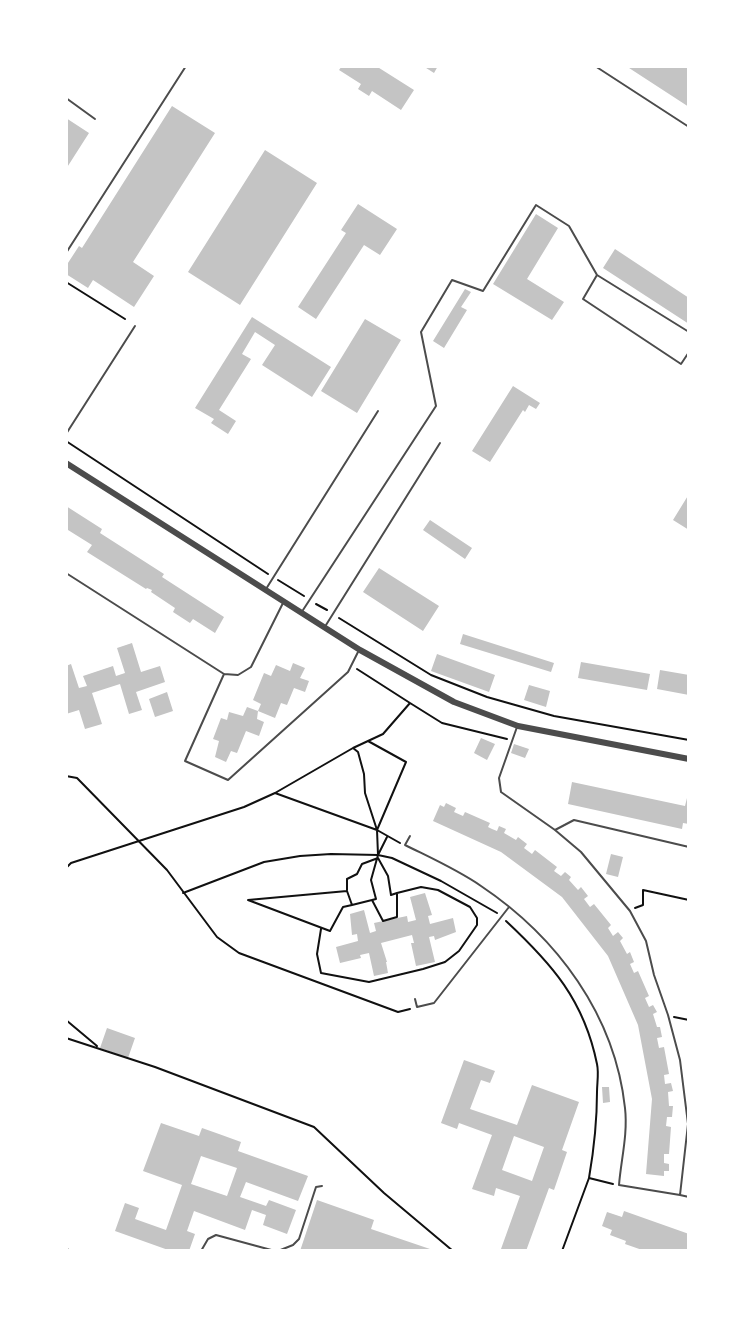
<!DOCTYPE html>
<style>
body{margin:0}
#map{position:relative;width:755px;height:1317px;overflow:hidden;background:#fff;font-family:"Sofia Sans Condensed",sans-serif}
canvas{display:block}
.frame{position:absolute;inset:0;border:68px solid #fff;pointer-events:none}
</style>
<div id="map">
<canvas width="755" height="1317"></canvas>
<div class="frame"></div>
</div>
<script>
const ctx = document.querySelector('canvas').getContext('2d');
ctx.lineJoin = 'round';
function fill(path, color) {
  ctx.fillStyle = color;
  ctx.fill(path, 'evenodd');
}
function strokePath(path, color, width, dash) {
  ctx.strokeStyle = color;
  ctx.lineWidth = width;
  ctx.lineCap = dash ? 'butt' : 'round';
  ctx.setLineDash(dash || []);
  ctx.stroke(path);
}
const building = new Path2D(`
 M342,66h34l38,24 -13,20 -29,-19 -3,5 -11,-7 3,-5 -22,-14z
 M423,66h15l-4,7z
 M626,66h63v41z
 M172,106l43,27 -82,129 21,14 -20,31 -41,-27 -5,8 -22,-14v-8l13,-20 3,2z
 M66,118l23,15 -23,36z
 M265,150l52,33 -77,122 -52,-33z
 M358,204l39,25 -17,26 -16,-10 -48,74 -18,-12 48,-74 -5,-3z
 M536,214l22,14 -31,51 37,23 -12,18 -59,-36z
 M615,249l74,49v26l-86,-56z
 M465,289l6,3 -10,15 6,3 -23,38 -11,-7z
 M252,317l79,50 -19,30 -50,-32 13,-20 -20,-13 -13,22 9,5 -32,51 17,11 -8,13 -17,-11 3,-4 -19,-11z
 M365,319l36,21 -44,73 -36,-22z
 M513,386l27,17 -4,6 -7,-4 -4,7 -2,-2 -33,52 -18,-11z
 M689,494v36l-16,-10z
 M66,506l36,23 -2,4 64,41 -2,3 62,40 -9,16 -22,-14 -3,4 -17,-11 2,-4 -24,-16 1,-2 -5,-2 -1,1 -59,-37 5,-7 -24,-15 -2,3z
 M430,520l42,28 -7,11 -42,-29z
 M379,568l60,38 -16,25 -60,-39z
 M463,634l91,29 -3,9 -91,-28z
 M132,643l9,29 19,-6 5,16 -29,10 6,18 -13,4 -9,-30 -28,9 10,31 -17,5 -6,-19 -13,4v-48l5,-2 8,24 8,-2 -4,-10 30,-10 3,10 9,-3 -8,-25z
 M437,654l58,21 -6,17 -58,-21z
 M581,662l69,12 -3,16 -69,-12z
 M293,663l12,5 -5,10 9,3 -4,11 -11,-4 -7,17 -6,-2 -6,15 -17,-7 3,-7 -8,-4 11,-27 7,3 5,-11 14,6z
 M660,670l29,5v20l-32,-6z
 M529,685l21,6 -4,16 -22,-7z
 M167,692l6,19 -18,6 -6,-18z
 M247,707l11,4 -1,8 7,3 -5,14 -13,-5 -9,22 -6,-2 -5,11 -11,-5 4,-16 -6,-2 8,-21 6,2 2,-8 14,4z
 M481,738l14,6 -8,16 -13,-7z
 M514,744l15,5 -4,9 -14,-5z
 M572,782l113,24 2,-8h2v26l-6,-1 -1,6 -114,-25z
 M446,803l10,5 -2,4 9,4 2,-4 25,11 -2,4 4,2 5,2 2,-5 7,3 -2,4 12,7 2,-3 9,7 -3,4 8,6 3,-4 22,17 -3,4 7,5 4,-4 6,5 -2,3 9,10 3,-3 7,9 -4,3 6,8 4,-3 17,21 -3,3 5,8 5,-4 5,6 -3,3 7,13 3,-2 4,10 -4,2 4,9 4,-2 11,25 -4,2 4,9 4,-2 4,7 -4,2 4,13h3l2,10 -5,1 2,10 5,-1 5,27 -5,1 1,9 6,-1 2,8 -5,1 1,14h4l-1,11h-5l-1,9 5,1 -2,27h-5v9l5,1v7h-5v5l-18,-2 6,-75 -14,-74 -30,-69 -46,-59 -61,-45 -68,-31 7,-16 4,2z
 M611,854l12,3 -5,20 -12,-3z
 M425,893l7,22 -4,1 2,8 23,-6 3,14 -21,8 -1,-4 -5,1 6,25 -19,4 -5,-23h3l-2,-8 -31,8 6,19h-1l2,11 -14,3 -5,-23 -9,2 1,3 -21,5 -4,-16 22,-6 -1,-7 -5,1 -2,-21 14,-4 6,23 6,-2 -2,-8 33,-7 1,6 8,-2 -6,-23z
 M107,1028l28,10 -7,20 -28,-10z
 M464,1060l31,11 -5,12 -9,-3 -11,29 47,16 15,-40 47,17 -17,48 5,2 -13,38 -5,-2 -23,63h-19l-6,-2 19,-53 -24,-8 -2,8 -22,-7 20,-54 -33,-12 -2,6 -16,-6zM514,1136l30,11 -12,34 -30,-11z
 M602,1087h7l1,15 -7,1z
 M161,1123l38,13 3,-8 17,6 22,8 -3,9 70,25 -10,25 -52,-19 -6,15 26,9 3,-6 27,10 -9,24 -24,-9 3,-10 -14,-5 -7,20 -51,-19 -7,20 8,3 -6,17h-18l-56,-20 10,-28 14,5 -4,11 31,11 16,-45 -39,-14zM201,1156l36,12 -10,28 -36,-12z
 M317,1200l57,20 -3,9 59,20 -1,2h-129z
 M624,1211l65,23v17h-34l-6,-2 -1,2h-3l-20,-7 1,-3 -16,-6 2,-5 -10,-4 5,-14 15,5z`);
const path = new Path2D(`
 M66,282l59,37
 M66,441l202,133
 M278,580l26,16
 M316,604l11,6
 M339,618l92,57 56,22 67,19 135,24
 M357,669l53,34
 M368,741l38,21 -29,68
 M353,748l5,4 6,22 1,19 12,37 1,25 9,-18
 M66,776l11,2 90,92 50,67 22,16 159,59 12,-3
 M275,793l102,37 23,13
 M378,858l10,18 3,19 6,-2v24l-14,4 -11,-21 4,-1 -5,-19 7,-25
 M66,868l5,-5 173,-56 31,-14 78,-45 30,-14 27,-31 32,20 65,16
 M347,890v-11l10,-5 5,-10 16,-6
 M347,891l5,14 -9,2 -13,24 -82,-31z
 M183,893l81,-31 36,-6 31,-2 47,1 14,3 49,23 56,32
 M352,905l20,-5
 M635,908l8,-3v-15l46,10
 M506,921c46,43 78,79 91,143 2,9 0,19 0,28 0,29 -3,57 -8,86
 M321,929l-4,25 4,19 48,9 54,-13 22,-7 14,-11 18,-26v-7l-7,-11 -32,-17 -17,-3 -24,6
 M674,1017l15,3
 M66,1020l31,26
 M66,1038l89,29 159,60 70,66 69,58
 M562,1251l27,-73 24,6`);
const service = new Path2D(`
 M595,66l94,61
 M66,98l29,21
 M66,253l120,-187
 M597,275l-14,24 98,65 8,-12
 M66,434l69,-108
 M66,573l158,101 14,1 13,-8 32,-64
 M266,589l112,-178
 M303,610l133,-204 -15,-74 31,-52 31,11 53,-86 33,21 28,49 92,57
 M326,625l114,-182
 M224,674l-39,87 43,19 120,-108 10,-20
 M517,727l-18,51 2,14 54,38 26,22 49,59 16,30 8,34 14,40 12,45 8,64 -8,71 9,2
 M555,830l19,-10 115,27
 M410,836l-5,9c26,13 53,25 76,41 76,51 134,129 144,222 3,26 -4,52 -6,77l61,10
 M415,999l2,8 17,-4 75,-96
 M66,1247l3,4
 M201,1251l7,-12 8,-4 59,16
 M278,1251l15,-6 6,-6 17,-52 6,-1`);
const tertiary = new Path2D(`
 M66,463l294,187 94,52 64,24 171,33`);
fill(building, '#c4c4c4');
strokePath(path, '#111', 2);
strokePath(service, '#4c4c4c', 2);
strokePath(tertiary, '#4c4c4c', 6);
</script>
